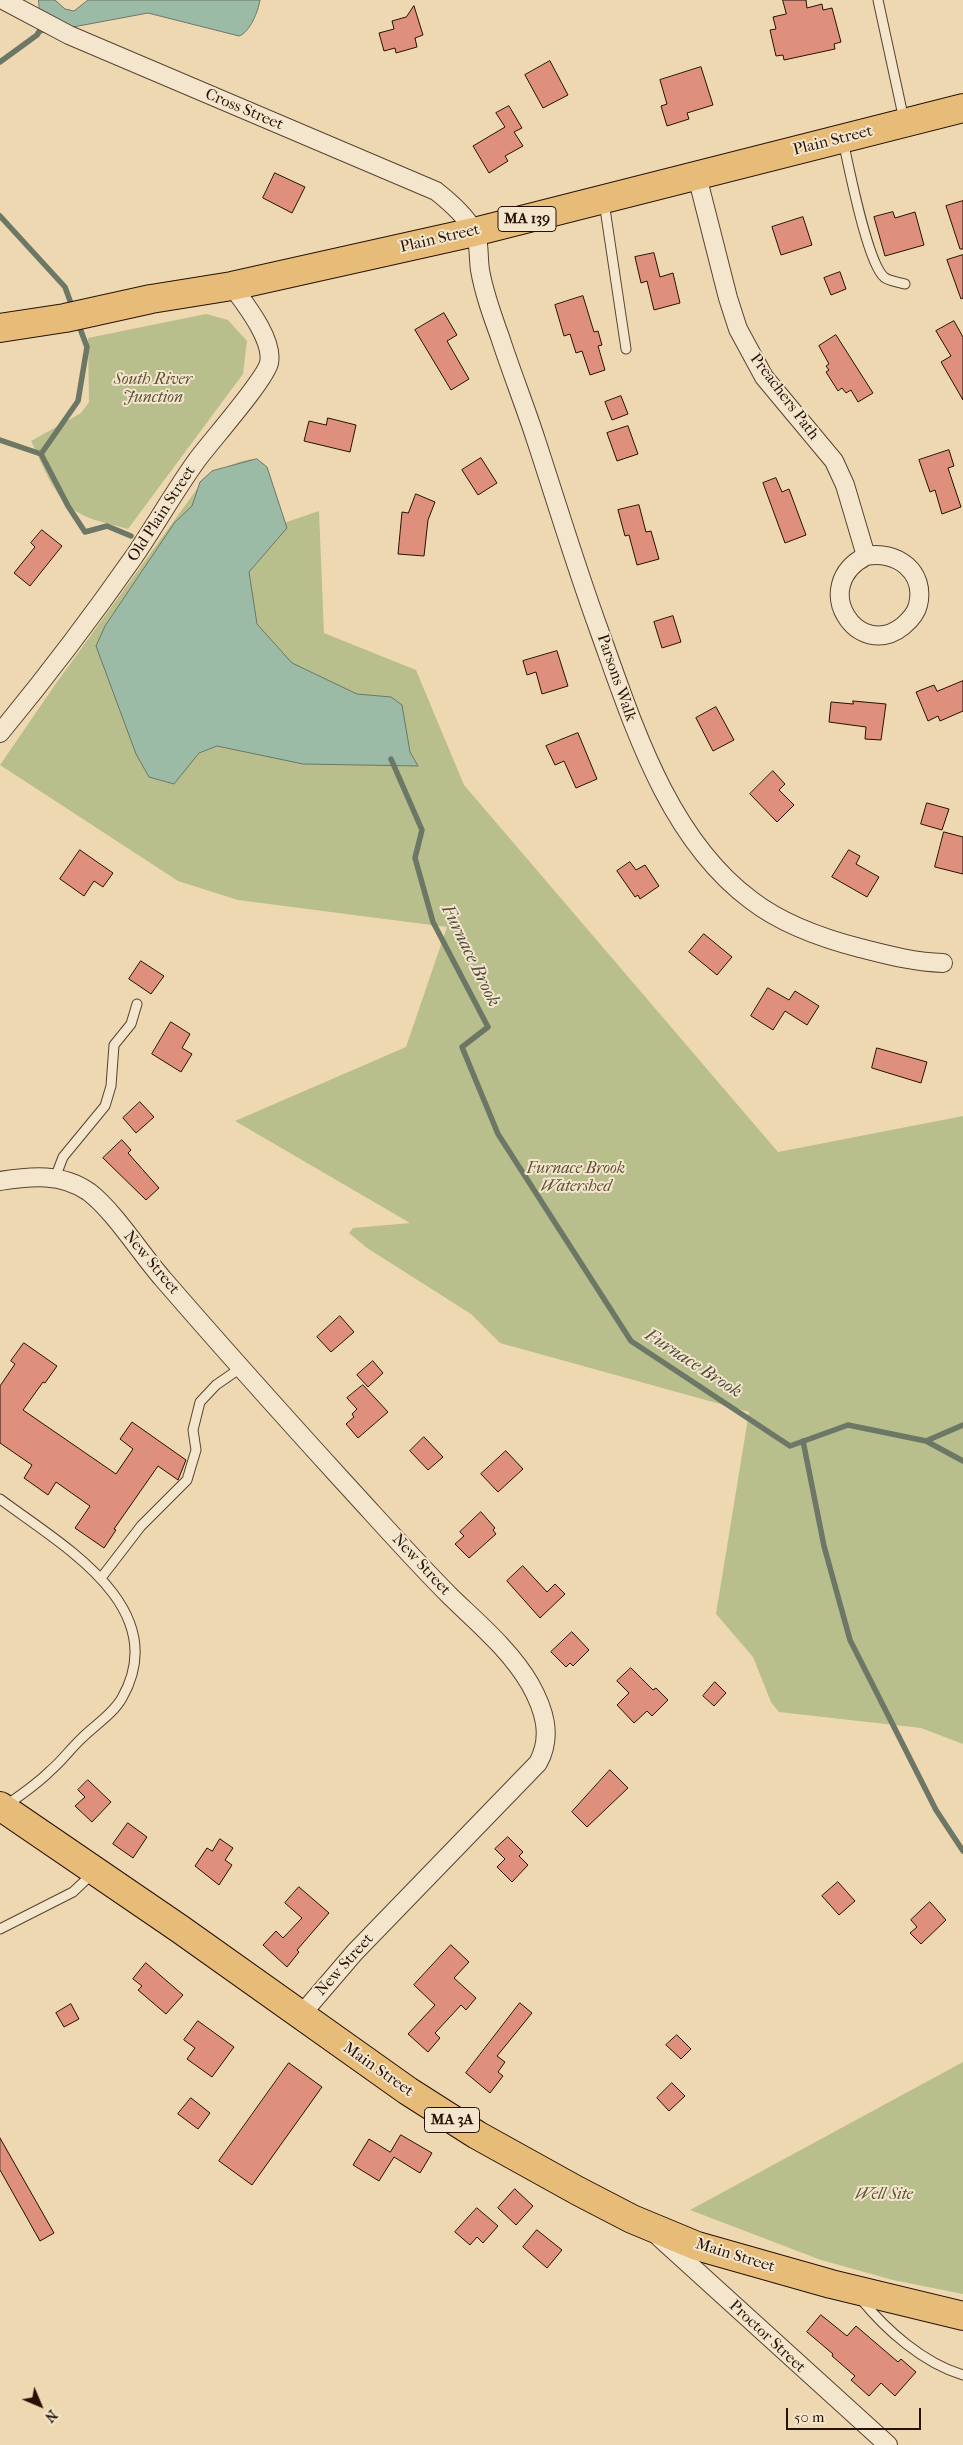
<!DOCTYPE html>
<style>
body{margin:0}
#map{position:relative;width:963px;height:2445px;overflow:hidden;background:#eed8b2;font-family:"IM FELL French Canon",serif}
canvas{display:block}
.north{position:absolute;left:15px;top:2380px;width:50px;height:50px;-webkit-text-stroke:4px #f4e6cd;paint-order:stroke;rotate:135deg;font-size:14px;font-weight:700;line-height:20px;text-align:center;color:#271104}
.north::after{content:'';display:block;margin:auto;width:18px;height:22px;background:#271104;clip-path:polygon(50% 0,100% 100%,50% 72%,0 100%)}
.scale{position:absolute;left:786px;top:2408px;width:135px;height:22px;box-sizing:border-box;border:2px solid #271104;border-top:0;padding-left:6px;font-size:15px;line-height:18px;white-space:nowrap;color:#271104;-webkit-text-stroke:4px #f4e6cd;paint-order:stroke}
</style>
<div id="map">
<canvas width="963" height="2445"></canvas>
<div class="north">N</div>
<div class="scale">50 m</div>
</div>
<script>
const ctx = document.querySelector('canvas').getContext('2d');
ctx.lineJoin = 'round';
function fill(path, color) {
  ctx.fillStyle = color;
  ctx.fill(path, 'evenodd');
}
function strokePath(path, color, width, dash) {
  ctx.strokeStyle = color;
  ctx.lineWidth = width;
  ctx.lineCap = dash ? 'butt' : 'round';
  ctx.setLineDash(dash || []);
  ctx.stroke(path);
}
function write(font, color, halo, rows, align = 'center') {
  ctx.font = font + ' "IM FELL French Canon",serif';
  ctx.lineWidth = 4;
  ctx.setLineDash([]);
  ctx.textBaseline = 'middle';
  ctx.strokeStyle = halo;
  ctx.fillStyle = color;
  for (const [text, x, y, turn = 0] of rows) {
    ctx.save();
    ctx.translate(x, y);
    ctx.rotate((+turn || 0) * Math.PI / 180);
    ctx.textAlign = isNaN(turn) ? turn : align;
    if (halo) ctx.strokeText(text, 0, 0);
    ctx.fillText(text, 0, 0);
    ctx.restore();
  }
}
const green = new Path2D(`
 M206,314l22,6 19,21 -4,33 -115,155c-17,-5 -36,-8 -51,-17 -23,-13 -35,-49 -46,-71l50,-28 8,-11 -1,-64z
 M251,459l11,4 6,6 16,54 35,-12 5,122 92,37 48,115 314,367 185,-36v628l-42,-16 -142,-16 -8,-10 -18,-45 -37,-43 33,-202 -249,-69 -29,-29 -104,-66 -18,-15 4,-5 57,-5 -175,-102 171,-74 41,-120 -209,-27 -60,-19 -178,-116 57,-83 140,-193 8,2c13,-20 22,-27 46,-32z
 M963,2062v232l-70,-14 -72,-20 -131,-50z`);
const water = new Path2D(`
 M39,0h16l10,9 9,2 14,-11h172c-2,12 -10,32 -21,36l-91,-23 -107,20z
 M257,459l10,8 20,61 -38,44 8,52 35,39 65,31 34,3 11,8 8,47 8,14 -115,-2 -86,-18 -18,7 -25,31 -25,-7 -13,-23 -40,-108 9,-20 70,-104 17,-16 8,-24 12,-11z`);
const stream = new Path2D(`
 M0,62l37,-27 7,-12
 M0,216l65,71 8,22
 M0,440l41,14 37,-53 9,-54 -9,-24
 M41,454l27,52 17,26 22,-6 24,10
 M391,759l31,71 -7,28 18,64 55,105 -26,20 36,87 133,207 159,105 58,-21 78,16 37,20
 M803,1441l21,105 26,94 86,170 27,41
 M926,1441l37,-16`);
const building = new Path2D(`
 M783,0h23l1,8 15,-4 1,6 9,-2 9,34 -7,2 1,5 -51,11 -1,-5 -7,1 -6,-26 6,-1 -3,-12 13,-3z
 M414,6l9,29 -8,3 2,9 -21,6 -1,-5 -11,3 -5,-18 15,-4 -2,-8 14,-4z
 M550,61l18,34 -25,13 -18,-33z
 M701,67l12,38 -26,8 2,6 -22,7 -6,-20 6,-2 -7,-24z
 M509,106l13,22 -8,4 9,14 -18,10 3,5 -19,12 -16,-27 32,-19 -9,-14z
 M275,173l30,14 -13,26 -29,-15z
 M963,201v48h-3l-14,-43z
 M893,212l2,6 20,-6 9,33 -39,11 -11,-39z
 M803,217l9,28 -31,10 -9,-28z
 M654,253l6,24 13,-4 7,30 -26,7 -7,-29 -6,2 -6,-26z
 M963,255v43l-2,1 -14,-39z
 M840,272l6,17 -15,6 -7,-17z
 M583,296l11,36 4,-1 4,14 -4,1 7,24 -15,5 -8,-24 -6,2 -6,-19 -6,2 -9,-31z
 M444,313l13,22 -10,6 22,38 -18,11 -36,-60z
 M954,321l9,16v63l-22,-38 10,-6 -15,-25z
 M836,335l37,58 -15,9 -7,-12 -5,3 -4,-5 -4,3 -12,-19 3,-2 -3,-4 3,-2 -10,-18z
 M621,396l7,18 -16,6 -7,-18z
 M328,418l28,7 -6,27 -46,-11 5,-20 17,4z
 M628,426l10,28 -21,7 -10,-28z
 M949,450l5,16 -6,2 13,39 -19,7 -7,-24 -5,2 -11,-32z
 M481,458l16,25 -19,12 -16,-25z
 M776,478l6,14 7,-3 17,46 -21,8 -22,-60z
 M416,494l19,8 -7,18 -4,36 -26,-2 4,-42 6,1z
 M639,505l7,27 5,-1 8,28 -22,6 -8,-30 -4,1 -7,-26z
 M42,530l20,16 -32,40 -16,-13 21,-26 -4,-4z
 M673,616l8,26 -19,6 -8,-26z
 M557,651l11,35 -26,8 -6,-22 -9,3 -4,-14z
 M963,681v30l-23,10 -2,-5 -10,5 -12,-29 18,-7 3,6z
 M853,701l33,3 -5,36 -16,-1 1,-12 -37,-5 2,-20 22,2z
 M716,707l18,33 -21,11 -17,-33z
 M578,733l19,46 -21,9 -12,-27 -9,4 -9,-19z
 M773,771l12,13 -6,6 15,15 -17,17 -27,-28z
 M927,803l22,6 -7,21 -21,-6z
 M944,832l19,5v37l-28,-7z
 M80,850l33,23 -10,14 -9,-6 -10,15 -24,-17z
 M849,850l11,6 -4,8 23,13 -12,20 -35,-20z
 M630,862l6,8 9,-5 14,21 -19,13 -2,-4 -3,2 -18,-26z
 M704,934l28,23 -15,18 -28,-23z
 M141,961l23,15 -13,18 -22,-15z
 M768,988l21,12 6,-9 24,15 -12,19 -22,-14 -12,19 -22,-14z
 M171,1022l19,12 -8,14 10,6 -11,18 -29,-18z
 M877,1048l50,14 -6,21 -49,-15z
 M140,1102l14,15 -18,16 -13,-15z
 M122,1140l9,10 -3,3 31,35 -13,12 -43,-42z
 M340,1316l14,16 -23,20 -14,-15z
 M24,1343l33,23 -12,17 -2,-1 -20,28 93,64 17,-25 -13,-10 12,-17 54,38 -8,20 -20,-14 -44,63 2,1 -12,18 -29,-20 15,-22 -34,-24 -8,13 -24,-17 8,-13 -32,-22v-57l15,-22 -4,-3z
 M373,1361l10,12 -15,14 -11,-12z
 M363,1385l25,27 -30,26 -12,-14 8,-7 -2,-3 5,-5 -10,-11z
 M424,1437l19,20 -15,13 -18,-19z
 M506,1451l17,18 -25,23 -17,-18z
 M481,1512l14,16 -2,2 3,4 -27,24 -14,-14 9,-8 -4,-4z
 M523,1566l24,26 8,-8 10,10 -25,24 -33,-37z
 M572,1632l17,18 -16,16 -3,-3 -4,4 -15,-15z
 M631,1668l22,22 3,-2 12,12 -16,16 -5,-5 -13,12 -17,-18 12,-12 -12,-12z
 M715,1682l11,11 -12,13 -11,-10z
 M610,1770l18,18 -41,39 -15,-15z
 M88,1780l23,22 -19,20 -17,-16 10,-9 -7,-7z
 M128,1823l19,14 -14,21 -20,-14z
 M508,1837l15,15 -4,4 9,9 -16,17 -15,-15 8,-8 -10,-10z
 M220,1839l13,9 -8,12 7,5 -13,20 -24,-19 12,-18 5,3z
 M838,1882l17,19 -16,14 -17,-19z
 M299,1887l30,26 -32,37 2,2 -12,15 -24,-22 13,-14 7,7 19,-20 -17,-15z
 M930,1902l16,18 -25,24 -11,-11 7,-6 -6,-7z
 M451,1945l18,17 -15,16 22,20 -10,12 -5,-5 -26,28 5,5 -12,14 -20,-18 27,-29 -21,-20z
 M146,1963l37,32 -17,19 -28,-24 4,-4 -9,-7z
 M520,2003l12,10 -35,43 8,6 -7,10 5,4 -13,17 -24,-20z
 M71,2004l8,15 -15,8 -8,-14z
 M198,2021l36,26 -22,30 -25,-18 8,-11 -11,-8z
 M677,2035l14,14 -10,10 -15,-14z
 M289,2063l33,24 -70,98 -33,-24z
 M672,2083l13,13 -16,15 -12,-13z
 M191,2098l19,15 -12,16 -20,-15z
 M401,2135l31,18 -12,20 -26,-16 -15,24 -26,-16 16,-26 21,13z
 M0,2138l54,95 -14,8 -40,-71z
 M515,2189l18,17 -17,19 -18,-17z
 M477,2208l21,18 -15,17 -6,-6 -7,8 -15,-13z
 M537,2230l25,20 -15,18 -24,-21z
 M821,2315l26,21 9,-10 42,36 3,-3 15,13 -21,24 -14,-13 -12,13 -18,-16 4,-4 -23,-20 1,-2 -26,-22z`);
const lane = new Path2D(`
 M878,0l26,120
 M843,141c6,26 24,121 41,136 4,4 15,5 21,7
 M604,202l22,147
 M55,1178l8,-21 42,-51 6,-20 3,-41 17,-21 6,-20
 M0,1499c60,45 174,108 122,199 -9,16 -27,27 -40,40 -11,10 -20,23 -32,33 -14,14 -29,24 -45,35
 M101,1578l40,-52 46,-46 9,-30 -3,-20 7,-28 16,-17 26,-18
 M0,1929l73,-37 20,-19
 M860,2298c26,32 63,65 103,77`);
const street = new Path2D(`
 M3,0l66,35 367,156c14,11 29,24 38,40 6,11 4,26 6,39 4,23 12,45 20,67 11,34 25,69 36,103 21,64 40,127 63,190 34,94 68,207 152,270 31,24 70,38 109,48 28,7 53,14 83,15
 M697,176l31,122 10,31 26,48 70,84 11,24 21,71c-58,30 -8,106 37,70 7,-6 13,-12 15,-21 8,-33 -21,-55 -52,-49
 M0,733c47,-57 91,-115 133,-175 22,-32 41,-66 64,-98 14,-19 68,-80 72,-97 5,-23 -24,-59 -37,-77
 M0,1181c31,-5 62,-8 89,11 25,19 52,62 74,87 58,67 118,134 179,201 36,39 71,79 109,117 28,27 59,53 79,87 14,25 23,52 8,79l-183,189 -54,63
 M659,2237l229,208`);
const primary = new Path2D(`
 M0,328l65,-10 86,-19 81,-13 242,-54 489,-124
 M0,1806l180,123 228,162 69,44 101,56 54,28 65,27 134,38 132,32`);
const shields = [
 [527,219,58],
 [452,2120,55]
];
const shieldNames = [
 ["MA 139",527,219],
 ["MA 3A",452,2120]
];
const streetNames = [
 ["Cross Street",244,110,23],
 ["Plain Street",833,141,-14],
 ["Plain Street",440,239,-13],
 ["Preachers Path",784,397,53],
 ["Old Plain Street",162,514,-57],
 ["Parsons Walk",616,678,71],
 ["New Street",151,1263,50],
 ["New Street",421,1565,47],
 ["New Street",345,1965,-48],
 ["Main Street",378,2070,35],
 ["Main Street",735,2256,17],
 ["Proctor Street",767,2337,43]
];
const parkNames = [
 ["South River",153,380],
 ["Junction",153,398],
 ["Furnace Brook",576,1169],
 ["Watershed",576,1187],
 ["Well Site",884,2195]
];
const waterNames = [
 ["Furnace Brook",470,956,64],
 ["Furnace Brook",693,1364,33]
];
fill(green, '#b8bf8d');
fill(water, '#9bbba7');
strokePath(water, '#6d7766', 1);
strokePath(stream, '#6d7766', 5.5);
fill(building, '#de907d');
strokePath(building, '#271104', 1);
strokePath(lane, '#594330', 11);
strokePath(street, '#594330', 20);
strokePath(primary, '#271104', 30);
strokePath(lane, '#f4e6cd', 9);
strokePath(street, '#f4e6cd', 18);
strokePath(primary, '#e7bc79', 28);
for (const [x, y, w] of shields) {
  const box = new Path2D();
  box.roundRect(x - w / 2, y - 12.5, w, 25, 4);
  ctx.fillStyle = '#f4e6cd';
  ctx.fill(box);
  strokePath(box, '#271104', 1);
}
write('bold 15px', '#271104', null, shieldNames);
write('16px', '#271104', '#f4e6cd', streetNames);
write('italic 16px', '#5a4e34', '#f4e6cd', parkNames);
write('italic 18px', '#504c3d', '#f4e6cd', waterNames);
</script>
